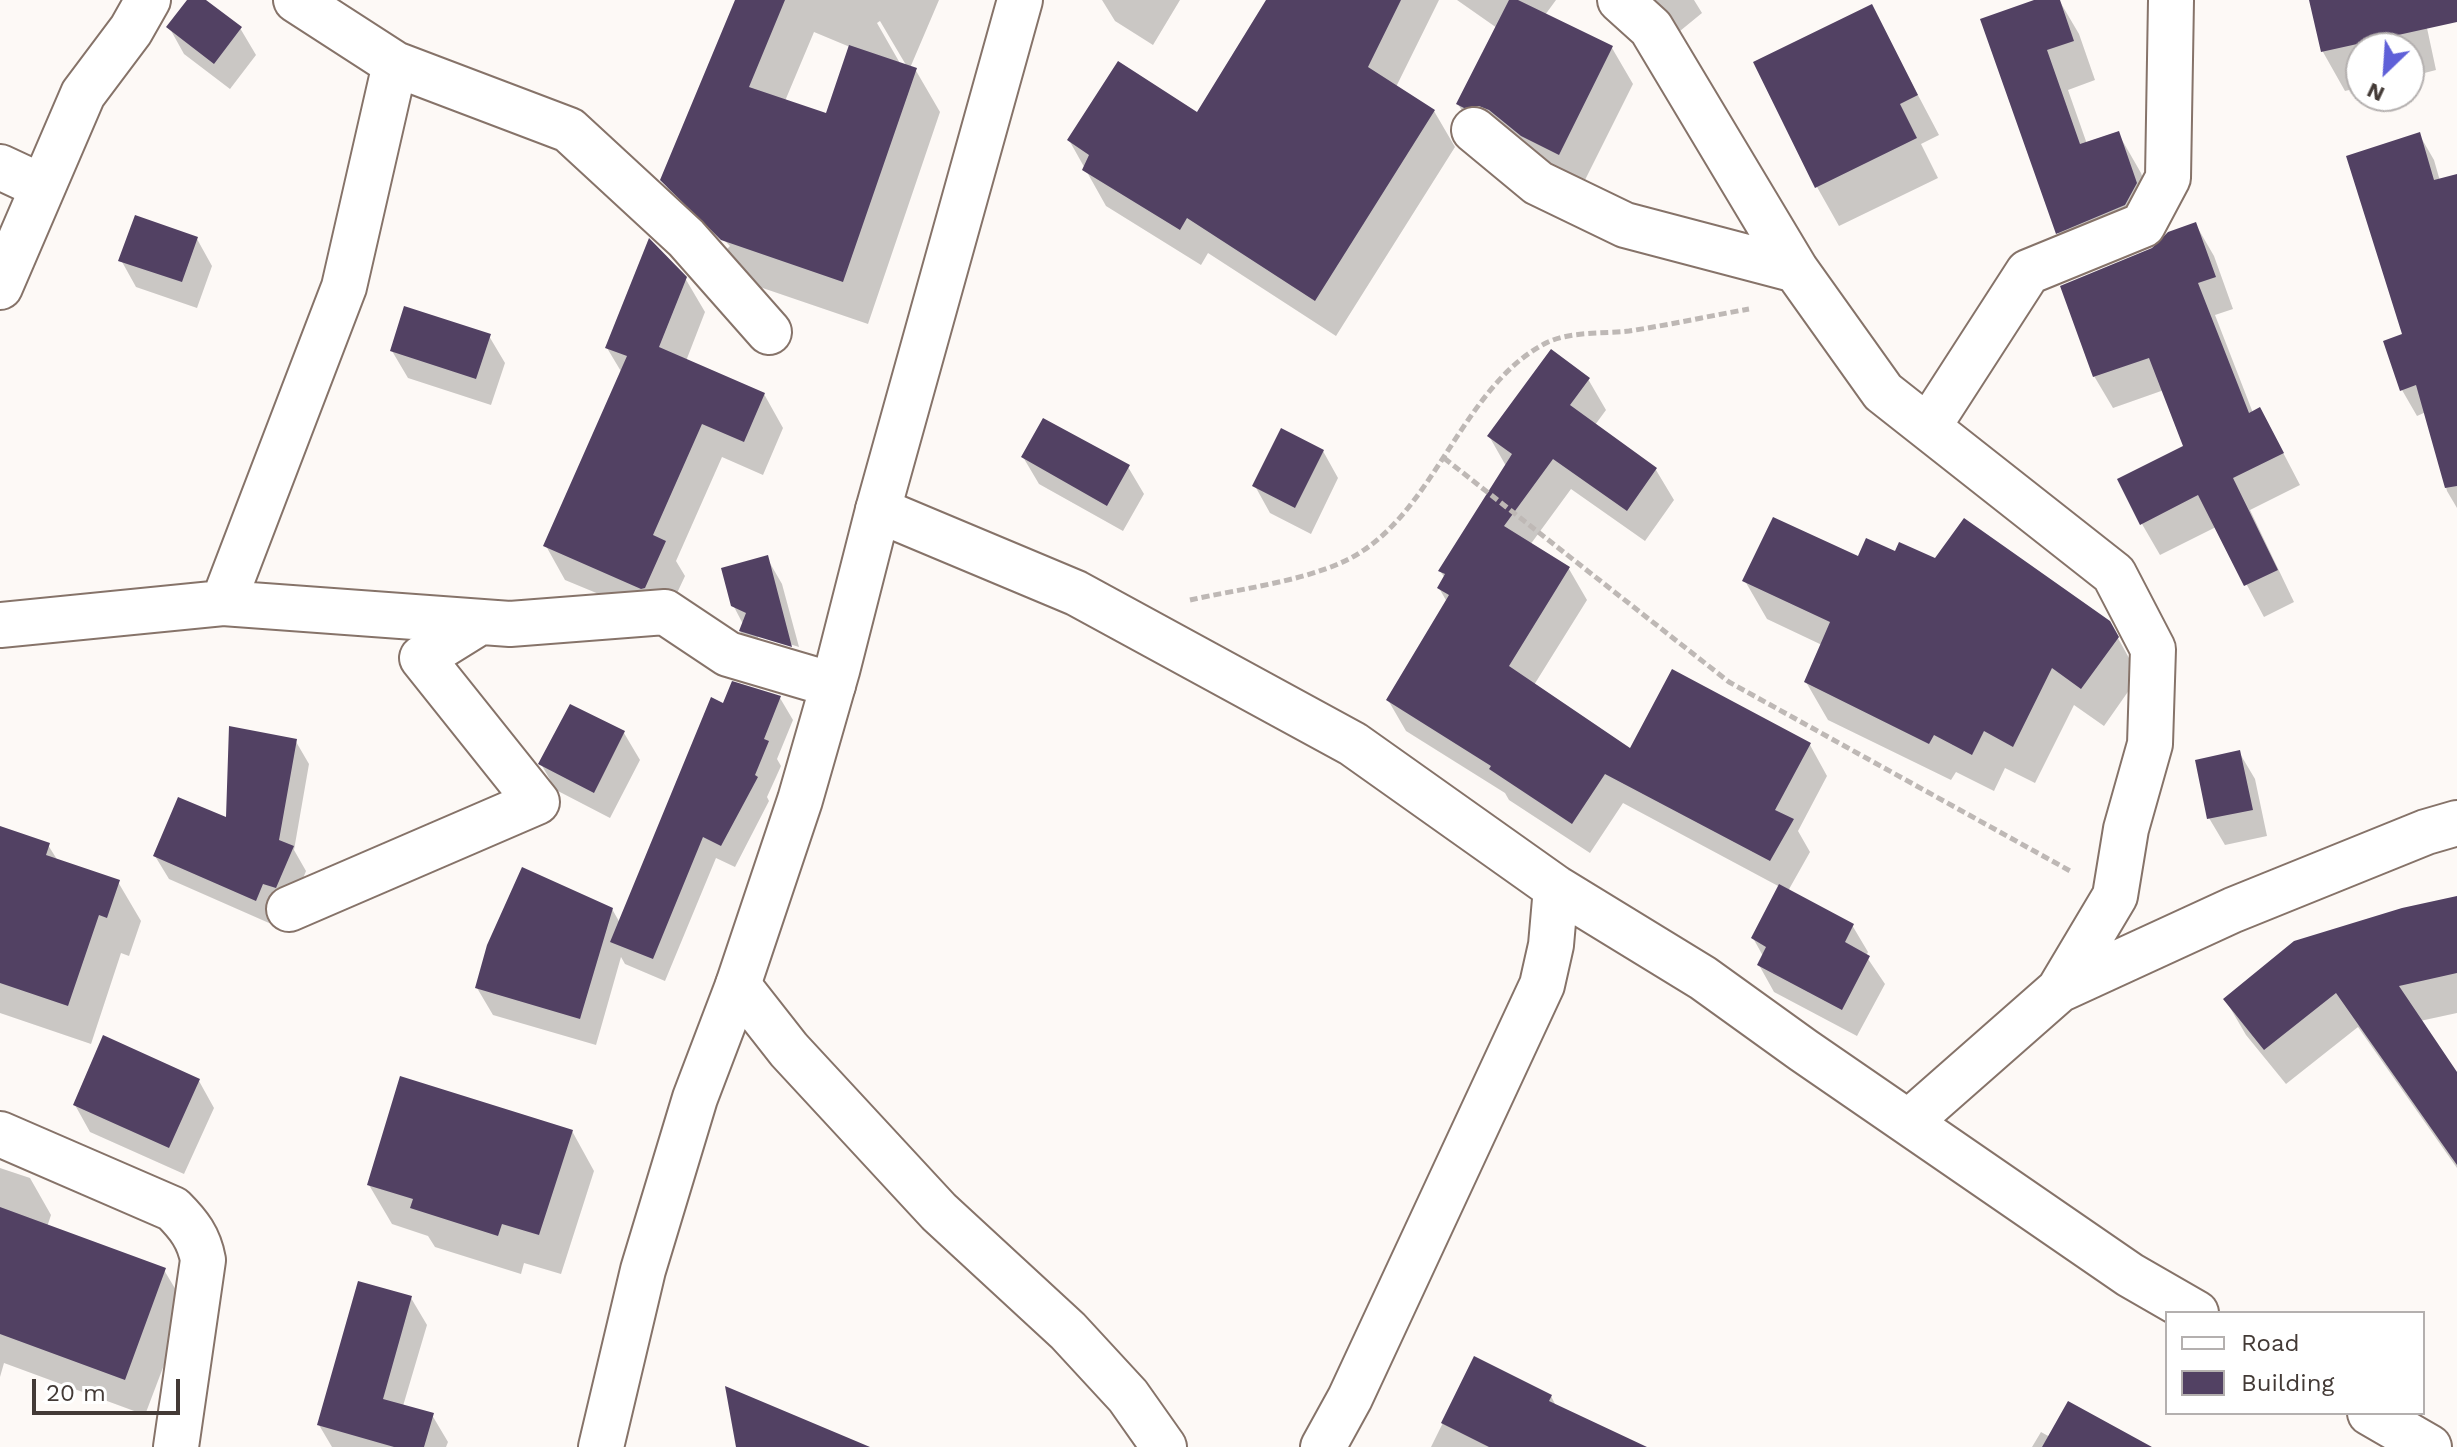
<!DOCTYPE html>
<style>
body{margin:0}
#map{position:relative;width:2457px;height:1447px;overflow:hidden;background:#fdf9f6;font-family:"Work Sans",sans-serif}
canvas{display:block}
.legend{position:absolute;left:2165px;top:1311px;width:260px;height:104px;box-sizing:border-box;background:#fff;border:2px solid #b4b0af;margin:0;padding:10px 14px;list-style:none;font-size:24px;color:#433a36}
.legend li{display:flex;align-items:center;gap:16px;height:40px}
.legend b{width:40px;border:2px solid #b4b0af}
.north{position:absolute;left:2345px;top:32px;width:80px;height:80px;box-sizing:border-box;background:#fff;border:2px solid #b4b0af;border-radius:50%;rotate:205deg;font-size:22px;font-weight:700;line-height:32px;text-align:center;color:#433a36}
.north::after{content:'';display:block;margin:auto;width:28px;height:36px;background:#5f60d8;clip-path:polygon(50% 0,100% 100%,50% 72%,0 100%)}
.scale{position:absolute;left:32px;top:1379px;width:148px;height:36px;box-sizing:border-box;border:4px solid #433a36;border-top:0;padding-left:10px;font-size:24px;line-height:28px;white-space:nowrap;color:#433a36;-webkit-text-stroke:6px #fff;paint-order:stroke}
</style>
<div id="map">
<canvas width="2457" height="1447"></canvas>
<ul class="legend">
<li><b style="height:10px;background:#fff"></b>Road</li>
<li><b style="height:22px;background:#524163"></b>Building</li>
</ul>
<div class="north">N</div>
<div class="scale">20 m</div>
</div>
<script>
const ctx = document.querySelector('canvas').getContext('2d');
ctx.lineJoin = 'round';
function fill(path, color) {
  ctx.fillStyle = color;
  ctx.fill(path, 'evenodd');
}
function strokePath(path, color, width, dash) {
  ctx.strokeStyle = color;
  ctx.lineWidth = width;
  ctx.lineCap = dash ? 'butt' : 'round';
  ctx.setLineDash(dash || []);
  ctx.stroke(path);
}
const shadow = new Path2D(`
 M189,0h14l37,28 16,27 -26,34 -46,-35 -15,-27z
 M737,0h202l-29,68 5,1 25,43 -72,212 -120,-41 -60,-59 -25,-44zM880,21l26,44h-5l-24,-42zM814,32l36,15 -22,69 -43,-15zM690,206l40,40 -3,3 -37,-37z
 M1102,0h78l-27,45 -38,-24z
 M1269,0h170l-43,87 38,24 21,36 -119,189 -128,-83 -7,12 -95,-59 -37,-66 129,-26z
 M1457,0h99l-11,15 67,33 21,36 -53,106 -101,-50 -21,-36 39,-76z
 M1631,0h63l8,13 -22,18 -26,-23z
 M2040,0h19l20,34 16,46 -27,10 19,54 31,-11 23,40 18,50 -79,49 -22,-39z
 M2311,0h110l15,70 -27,7v-29h-48v39l-16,4 -22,-39z
 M1871,6l68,129 -18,9 17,34 -99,48 -22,-39z
 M2419,134l15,26 6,21 17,7v320l-10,-17 -21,-79 -9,4 -15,-26z
 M2196,225l18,31 19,53 -18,6 38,98 24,28 23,44 -50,25 44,92 -30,15 -48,-90 -56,28 -18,-31 44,-77 -22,-57 -51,18 -19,-32 60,-126z
 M197,239l15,27 -15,42 -61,-21 -15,-27z
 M685,278l20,34 -19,49 78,33 19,34 -20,47 -41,-18 -46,104 9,15 -21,45 -99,-41 -19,-34 76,-173 -15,-25z
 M489,336l16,27 -14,42 -83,-27 -16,-27z
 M1588,379l18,31 -11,15 61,45 18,30 -29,41 -74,-52 -41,56 39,24 18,31 -53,85 97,66 179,-6 17,31 -29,55 12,21 -22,39 64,34 16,27 -2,4 19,28 -28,52 -83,-44 -15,-27 4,-9 -10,-18 27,-51 -157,-84 -33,50 -81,-53 -4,-7 -99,-62 -18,-31 59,-98 -8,-14 6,-10 -5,-7 66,-105 -17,-30z
 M1323,451l15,27 -27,56 -41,-21 -15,-27z
 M1023,457l105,10 16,27 -21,37 -84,-47z
 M1896,554l39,7 174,61 30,54 -35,50 -30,-21 -39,78 -30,-15 -11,23 -38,-19 -5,8 -123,-60 -22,-38 16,-37 -55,-26 -22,-38z
 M767,558l15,26 17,63 -41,-13v5l42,12 6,21 -50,-14 -16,-27 3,-7 -10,-19z
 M780,698l13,22 -16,39 4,7 -14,31 2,4 -34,66 -19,-9 -51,123 -40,-17 -4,-7 -25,88 -103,-30 -16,-27 135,-79 8,14 104,-218z
 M624,733l16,27 -30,58 -54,-28 -15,-26z
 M295,740l14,24 -15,86 12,21 -16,40 -14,-4 -7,16 -100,-44 -14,-23 73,-36z
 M2239,752l16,27 12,57 -42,9 -16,-27z
 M0,828l48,17 10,16 60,21 23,39 -12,35 -8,-3 -30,91 -91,-31z
 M2457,898v115l-37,8 37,55v92l-99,-141 -72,57 -40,-49 -21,-36z
 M199,1081l15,27 -30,66 -94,-42 -15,-27z
 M572,1131l22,40 -33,103 -37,-11 -3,11 -86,-27 -7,-11 -36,-12 -23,-39z
 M0,1168l30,10 21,37 -4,12 117,43 22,37 -41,108 -141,-52 -4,14z
 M411,1298l16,27 -24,81 29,9 16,27 -2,5h-114l-13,-22z
 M1475,1358l76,38 6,12 85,39h-211z
 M2041,1432l9,5 97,10h-115z`);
const building = new Path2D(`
 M187,0h19l36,27 -28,37 -48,-37z
 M735,0h50l-36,87 77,26 23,-68 68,23 -74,214 -122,-42 -61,-60z
 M1266,0h135l-33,67 67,43 -120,191 -128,-83 -7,12 -98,-60 7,-15 -22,-15 51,-79 79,51z
 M1509,0h9l95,46 -54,109 -38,-19 -32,-26 -10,-4 -15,2 -8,-4z
 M2034,0h26l14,41 -27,9 33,94 39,-13 18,52 -12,22 -69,29 -76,-215z
 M2309,0h148v22l-136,30z
 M1872,4l46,91 -18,9 17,34 -102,50 -62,-126z
 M2420,132l14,48 23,-6v312l-12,2 -29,-103 -16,6 -17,-50 19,-7 -56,-178z
 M135,215l63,22 -16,45 -64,-21z
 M2196,222l20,55 -18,6 51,130 11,-6 24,46 -51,25 45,92 -34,16 -46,-91 -58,30 -23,-46 66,-33 -34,-88 -56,19 -33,-91 92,-38 16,-16z
 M649,238l38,39 -28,70 106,46 -21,49 -42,-18 -49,111 13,6 -21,47 -4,1 -98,-43 84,-190 -22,-8z
 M404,306l87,28 -15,45 -86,-28z
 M1551,349l39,29 -20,27 87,63 -30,43 -74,-52 -49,67 66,41 -61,99 121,82 42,-79 139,74 -36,67 19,9 -24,42 -165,-87 -33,50 -83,-55 2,-3 -105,-66 63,-105 -12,-7 8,-14 -7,-3 74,-117 -25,-18z
 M1043,418l87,47 -23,41 -86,-49z
 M1281,428l43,22 -29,58 -43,-22z
 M1773,517l85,39 8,-18 29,13 4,-9 36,16 29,-40 146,103 9,16 -38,52 -29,-21 -39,79 -29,-16 -12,24 -38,-20 -5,9 -125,-62 26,-60 -88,-41z
 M768,555l7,27 17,65 -53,-16 7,-18 -15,-7 -10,-38z
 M732,681l49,15 -17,43 5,2 -14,34 3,2 -37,69 -18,-9 -50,122 -43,-17 101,-245 12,6z
 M570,704l55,27 -31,62 -56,-29z
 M229,726l68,13 -18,101 15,6 -18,42 -13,-4 -7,17 -103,-45 25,-59 48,20z
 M2240,750l13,60 -46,9 -12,-59z
 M0,826l50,17 -4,12 74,25 -13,38 -8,-3 -31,91 -68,-23z
 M522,867l91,41 -33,111 -105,-31 12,-43z
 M1779,884l75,40 -9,18 25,14 -28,54 -85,-45 9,-18 -15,-9z
 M2457,896v77l-58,13 58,86v93l-121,-172 -72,57 -41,-51 71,-58 108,-33z
 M103,1035l97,44 -31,69 -96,-43z
 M400,1076l173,54 -34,105 -37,-11 -4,12 -88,-28 3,-9 -46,-14z
 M0,1207l166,61 -41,112 -125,-46z
 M358,1281l54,15 -29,103 51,14 -10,34h-30l-77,-22z
 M1474,1356l78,39 -3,6 98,46h-158l-48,-24z
 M725,1386l145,61h-134z
 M2068,1401l84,46h-110z`);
const path = new Path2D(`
 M1444,458l285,224 343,190
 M1190,600c52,-12 131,-20 174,-50 74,-50 102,-166 182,-207 24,-12 57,-9 83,-12 40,-6 80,-15 120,-22`);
const street = new Path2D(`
 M1620,0l31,28 145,242 87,122 231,182 39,75 -3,95 -24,85 -11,67 -56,94
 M395,64l174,66 117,108 83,94
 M1474,130l64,53 87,42 171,45
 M0,167l43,20
 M0,287l83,-193 48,-64 17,-30
 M1928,427l100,-155 115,-47 25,-47 3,-178
 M878,510l198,83 277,151 203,144 147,90 100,72 327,225 66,38
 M223,603l287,21 155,-12 63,42 105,31
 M0,625l223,-22 121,-316 51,-223 -99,-64
 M289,909l248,-107 -115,-144 58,-36
 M738,985l51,65 150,162 129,119 60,65 36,51
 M1910,1121l149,-131 174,-80 193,-78 31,-9
 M0,1134l173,75c16,16 26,29 30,51l-27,187
 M2370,1413l59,34
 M1323,1447l27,-49 192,-413 9,-40 5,-57`);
const secondary = new Path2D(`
 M601,1447l42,-177 52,-172 43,-113 62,-185 37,-129 41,-161 142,-510`);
fill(shadow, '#0003');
fill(building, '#524163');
strokePath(street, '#867369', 48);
strokePath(secondary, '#867369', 48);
strokePath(path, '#beb8b5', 5, [8, 4]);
strokePath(street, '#fff', 44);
strokePath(secondary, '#fff', 44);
</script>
